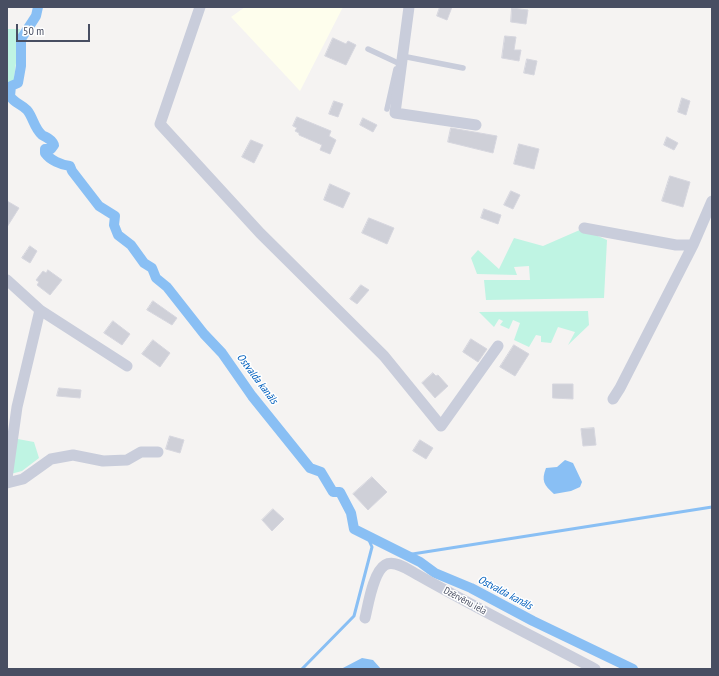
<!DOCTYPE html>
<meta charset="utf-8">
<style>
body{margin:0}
#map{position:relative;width:719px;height:676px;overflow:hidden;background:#f5f3f2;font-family:"PT Sans Narrow",sans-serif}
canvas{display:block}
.frame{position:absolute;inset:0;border:8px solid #484e62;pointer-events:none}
.scale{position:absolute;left:16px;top:24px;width:74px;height:18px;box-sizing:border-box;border:2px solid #484e62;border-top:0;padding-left:5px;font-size:12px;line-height:14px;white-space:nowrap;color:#484e62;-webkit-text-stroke:3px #fff;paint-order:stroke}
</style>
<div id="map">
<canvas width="719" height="676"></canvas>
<div class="frame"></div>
<div class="scale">50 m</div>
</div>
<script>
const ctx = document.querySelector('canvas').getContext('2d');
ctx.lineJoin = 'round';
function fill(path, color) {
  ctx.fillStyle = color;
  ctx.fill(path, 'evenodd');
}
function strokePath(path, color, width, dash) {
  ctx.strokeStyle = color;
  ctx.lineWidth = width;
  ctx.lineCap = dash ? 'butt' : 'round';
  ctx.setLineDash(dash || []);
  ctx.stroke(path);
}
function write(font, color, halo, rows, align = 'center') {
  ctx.font = font + ' "PT Sans Narrow",sans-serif';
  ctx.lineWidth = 3;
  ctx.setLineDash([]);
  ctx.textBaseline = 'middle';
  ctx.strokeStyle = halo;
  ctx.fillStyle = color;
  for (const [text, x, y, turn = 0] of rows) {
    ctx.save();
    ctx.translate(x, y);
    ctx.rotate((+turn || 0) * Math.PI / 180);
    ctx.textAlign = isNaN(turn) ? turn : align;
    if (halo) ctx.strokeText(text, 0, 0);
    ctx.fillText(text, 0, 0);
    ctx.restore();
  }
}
const commercial = new Path2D(`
 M245,7h98l-43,84 -69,-74z`);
const green = new Path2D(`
 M7,29h13l-7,59 -6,1z
 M582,229l25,11 -3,58 -118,2 -2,-20h46l-1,-14 -15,1 3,8 -40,-1 -6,-16 7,-8 21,19 15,-31 29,8z
 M588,311l1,14 -21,20 7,-13 -17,-5 -7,16 -10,-1v-6l-5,-1 -7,12 -15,-7 6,-17 -7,-3 -4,9 -9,-4 3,-4 -4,-2 -5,8 -15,-15z
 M7,437l27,5 5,16 -17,13 -15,4z`);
const water = new Path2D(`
 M565,460l8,3 9,19 -2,5 -9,4 -17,3c-10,-9 -13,-13 -8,-26l11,-1z
 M362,658l11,2 8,9h-40z`);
const stream = new Path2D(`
 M406,555l306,-48
 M302,669l52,-53 18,-69 -4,-9`);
const canal = new Path2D(`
 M38,7l-2,9 -15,23v27l-3,17 -7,3 -1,10c4,7 11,8 17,14 6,7 7,18 15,25 5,3 9,3 12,10l-3,4h-6v4c5,7 16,12 25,13l2,5 27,35 16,10 -1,9 4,10 13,10 13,18 8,5 4,10 11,9 37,47 18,19 30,43 58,72 11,4 12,20h7l11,21 3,16 66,33 15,11 36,15 62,33 100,48`);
const building = new Path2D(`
 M440,7h12l-5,13 -10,-4z
 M512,8l16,2 -2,14 -15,-2z
 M505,36l11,1 -2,13h7l-2,11 -17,-3z
 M333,38l13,6 2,-3 8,4 -10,20 -21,-9z
 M527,59l10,2 -3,14 -10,-2z
 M682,98l8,3 -4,14 -8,-3z
 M334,101l9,3 -5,13 -9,-3z
 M297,117l34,14 -2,5 7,4 -6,14 -10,-4 2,-5 -23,-10v-2l-4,-2 2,-3 -4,-2z
 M363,118l14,7 -4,7 -13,-7z
 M451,128l46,8 -4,17 -45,-11z
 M667,137l11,6 -4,7 -10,-5z
 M251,140l12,5 -9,18 -12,-6z
 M519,144l20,5 -5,20 -20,-5z
 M670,176l20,6 -7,25 -21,-6z
 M330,184l20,9 -7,15 -19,-8z
 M511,191l9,4 -7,14 -9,-4z
 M7,201l12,7 -12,19z
 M484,209l17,6 -3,9 -17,-6z
 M369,218l25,10 -7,16 -25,-11z
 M30,246l7,5 -7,12 -8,-5z
 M48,270l14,10 -12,15 -13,-10 2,-3 -3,-2 7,-9 3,2z
 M361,285l8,5 -12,14 -7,-5z
 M153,301l24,17 -5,7 -25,-15z
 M113,321l17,13 -8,11 -18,-12z
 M471,339l16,10 -9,13 -15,-10z
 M153,340l17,13 -10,14 -18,-13z
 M514,345l15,9 -14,22 -15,-9z
 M433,373l3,3 2,-1 10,11 -13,12 -13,-15z
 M553,384h20v15l-20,-1z
 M59,388l22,2 -1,8 -23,-2z
 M594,428l2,17 -13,1 -2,-17z
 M170,436l14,4 -4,13 -14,-4z
 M420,440l13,8 -7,11 -13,-8z
 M372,477l15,15 -19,18 -15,-16z
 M273,509l11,10 -12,12 -10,-11z`);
const service = new Path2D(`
 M368,49l30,14
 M402,56l61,12
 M387,109l9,-40`);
const minor = new Path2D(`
 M200,7l-40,117 100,109 124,123 57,70 57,-80
 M409,7l-14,106 81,12
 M584,228l92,17h17
 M7,280l33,30 87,56
 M613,399l7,-11 73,-143 19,-44
 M7,478l10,-71 23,-97
 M7,483l16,-4 28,-20 22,-4 30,6 24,-1 14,-8h17
 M365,618c3,-12 8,-46 20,-53 10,-6 25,6 33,10 58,33 118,63 177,94`);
const streetNames = [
 ["Dzērvēnu iela",465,601,28]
];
const waterNames = [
 ["Ostvalda kanāls",257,379,53],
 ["Ostvalda kanāls",505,593,28]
];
fill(commercial, '#fefeed');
fill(green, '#bff4e3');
fill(water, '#89bff4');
strokePath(stream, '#89bff4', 3);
strokePath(canal, '#89bff4', 10);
fill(building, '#cfd0d8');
strokePath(building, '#d6d6de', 1);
strokePath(service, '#c9cddb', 5.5);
strokePath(minor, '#c9cddb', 11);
write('10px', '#484e62', '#fff', streetNames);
write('italic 11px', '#005fbd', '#fff', waterNames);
</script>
